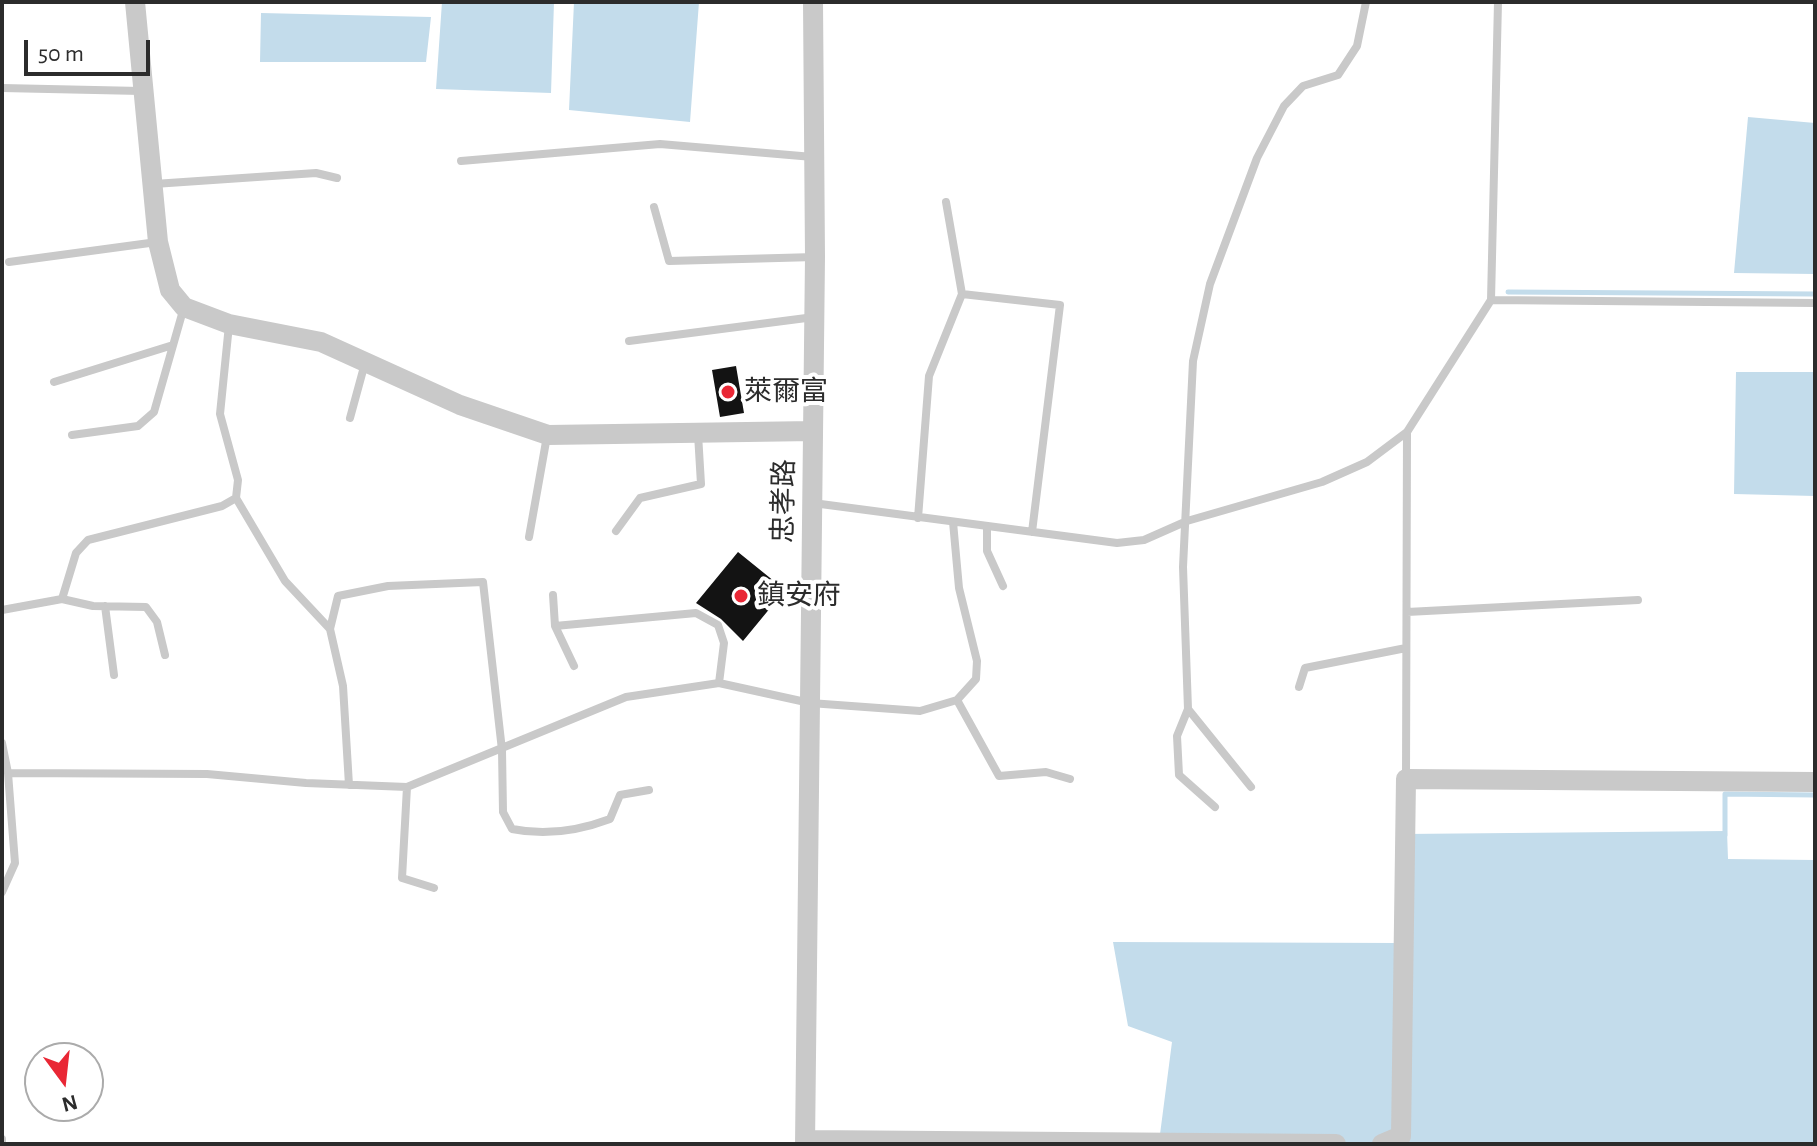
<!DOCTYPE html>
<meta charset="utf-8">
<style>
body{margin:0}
#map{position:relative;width:1817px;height:1146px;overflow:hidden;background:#fff;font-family:"Alegreya Sans",sans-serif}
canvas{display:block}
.frame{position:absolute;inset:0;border:4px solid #2c2c2c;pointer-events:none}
.north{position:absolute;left:24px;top:1042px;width:80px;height:80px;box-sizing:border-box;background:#fff;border:2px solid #ababab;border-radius:50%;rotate:165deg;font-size:22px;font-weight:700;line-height:32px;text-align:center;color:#2c2c2c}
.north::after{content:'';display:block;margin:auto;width:28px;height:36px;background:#e92735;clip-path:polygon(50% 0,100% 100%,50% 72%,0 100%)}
.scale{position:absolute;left:24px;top:40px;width:126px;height:36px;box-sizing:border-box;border:4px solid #2c2c2c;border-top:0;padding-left:10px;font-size:24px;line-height:28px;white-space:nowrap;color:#2c2c2c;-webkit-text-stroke:6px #fff;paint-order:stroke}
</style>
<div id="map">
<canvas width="1817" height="1146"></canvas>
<div class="frame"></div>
<div class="north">N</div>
<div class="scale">50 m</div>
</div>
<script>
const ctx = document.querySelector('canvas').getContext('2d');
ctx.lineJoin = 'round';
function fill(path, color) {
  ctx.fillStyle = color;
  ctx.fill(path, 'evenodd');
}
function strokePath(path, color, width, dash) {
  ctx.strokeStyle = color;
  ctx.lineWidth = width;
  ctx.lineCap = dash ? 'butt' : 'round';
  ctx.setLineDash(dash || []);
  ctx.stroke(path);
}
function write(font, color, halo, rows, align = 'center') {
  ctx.font = font + ' "Alegreya Sans","Noto Sans TC",sans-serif';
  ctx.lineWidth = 8;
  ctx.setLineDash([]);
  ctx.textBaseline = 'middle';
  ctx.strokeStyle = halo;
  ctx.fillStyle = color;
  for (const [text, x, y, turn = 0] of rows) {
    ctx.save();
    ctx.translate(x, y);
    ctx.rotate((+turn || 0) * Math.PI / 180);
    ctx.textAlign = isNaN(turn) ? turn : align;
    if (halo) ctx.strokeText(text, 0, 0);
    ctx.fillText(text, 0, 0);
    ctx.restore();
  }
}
const water = new Path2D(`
 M442,2h112l-3,91 -115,-4z
 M574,2h125l-9,120 -121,-12z
 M261,13l170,4 -5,45h-166z
 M1748,117l67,6v151l-81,-1z
 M1736,372h79v124l-81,-2z
 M1727,831l1,28 87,1v284h-667l11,-2 13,-100 -44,-16 -15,-84 286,1 5,-109z`);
const stream = new Path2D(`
 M1508,292l307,2
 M1725,835v-41l90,1`);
const building = new Path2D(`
 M736,366l8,47 -24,4 -8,-47z
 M738,552l47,38 -42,51 -22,-22 -25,-16z`);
const service = new Path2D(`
 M2,88l139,3
 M461,161l199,-17 153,13
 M154,184l162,-11 21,5
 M946,202l16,92
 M654,207l15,54 146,-4
 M9,262l148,-20
 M1491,300l7,-298
 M629,341l185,-24
 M54,382l119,-37
 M350,418l15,-55
 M72,435l66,-9 16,-14 30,-105
 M236,498l49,83 45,48 13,57 6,99
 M813,503l304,40 27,-3 43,-19 135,-39 45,-20 40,-30 84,-132 324,3
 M918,518l11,-142 33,-82 98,11 -28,227
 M987,527v24l16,35
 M616,531l24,-33 61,-14 -3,-50
 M529,537l18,-101
 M553,595l2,31 19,40
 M62,599l31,7 53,1 11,15 8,33
 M105,606l9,69
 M2,610l60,-11 14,-46 12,-13 134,-34 14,-8 2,-18 -18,-66 9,-89
 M1407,612l231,-12
 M555,626l141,-13 22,12 6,18 -5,40
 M330,629l8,-33 50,-10 95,-4 19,168 1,62 9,17c34,7 66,2 98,-10l10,-24 29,-5
 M1299,687l6,-19 101,-20
 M957,700l42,76 47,-4 24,7
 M1188,709l63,78
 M2,743l6,30 7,90 -13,29
 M8,773l199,1 99,9 101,4 219,-90 93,-14 91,20 110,8 37,-11 19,-21 1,-18 -18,-73 -6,-66
 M1406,778l1,-346
 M407,787l-5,91 32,10
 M1215,807l-36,-32 -2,-39 11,-27 -5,-142 10,-206 17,-77 47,-126 27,-52 19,-20 35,-11 19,-29 9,-44
 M2,1139v5`);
const tertiary = new Path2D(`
 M135,2l23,240 12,48 14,17 45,17 92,18 139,63 88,30 265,-4
 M806,1140l530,4
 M805,1144l10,-887 -2,-255
 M1382,1144l19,-8 5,-357 409,3`);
const markers = [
 [728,392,8,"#e92735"],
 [741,596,8,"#e92735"]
];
const poiNames = [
 ["萊爾富",744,392],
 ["鎮安府",757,596]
];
const streetNames = [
 ["忠孝路",784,501,-89]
];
fill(water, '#c3dceb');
strokePath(stream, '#c3dceb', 5);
fill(building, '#131313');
strokePath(service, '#c9c9c9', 8);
strokePath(tertiary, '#c9c9c9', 20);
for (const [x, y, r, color] of markers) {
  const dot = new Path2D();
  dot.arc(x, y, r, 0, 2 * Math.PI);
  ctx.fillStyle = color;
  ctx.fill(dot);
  strokePath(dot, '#fff', 3);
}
write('28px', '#2c2c2c', '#fff', poiNames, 'left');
write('28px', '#2c2c2c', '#fff', streetNames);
</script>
